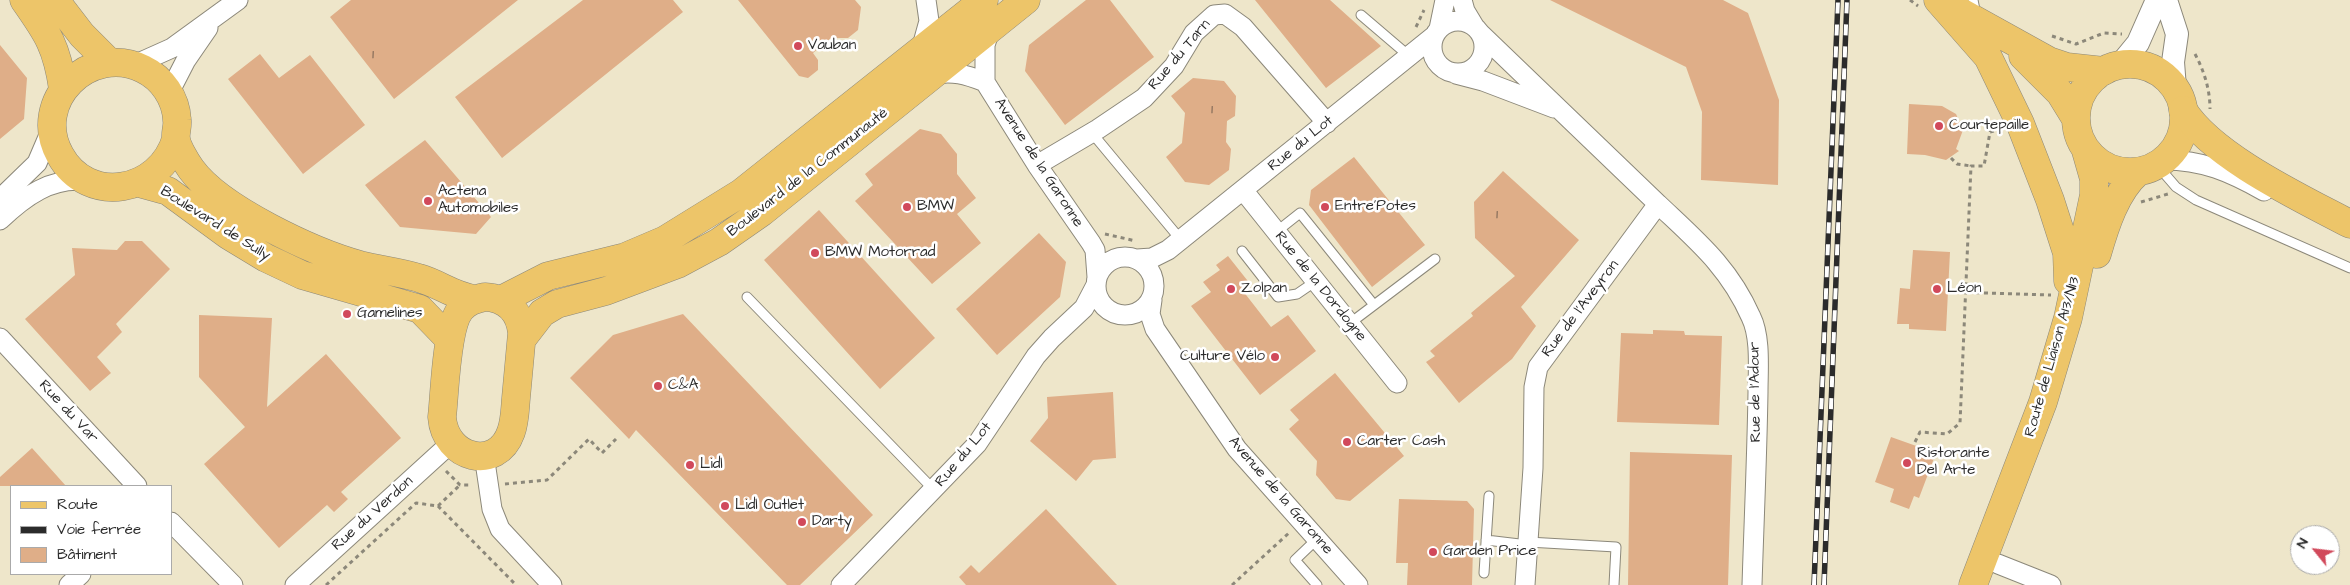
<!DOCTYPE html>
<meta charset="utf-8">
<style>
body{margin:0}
#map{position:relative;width:2350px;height:585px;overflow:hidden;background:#eee6ca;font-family:"Architects Daughter",sans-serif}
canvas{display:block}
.legend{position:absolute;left:10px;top:485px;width:162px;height:90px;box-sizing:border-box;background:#fff;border:1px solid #aaa;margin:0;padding:6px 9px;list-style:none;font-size:15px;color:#2b2b2b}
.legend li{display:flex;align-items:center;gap:10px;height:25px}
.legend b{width:25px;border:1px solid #aaa}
.north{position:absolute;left:2290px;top:525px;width:50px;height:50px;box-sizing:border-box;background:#fff;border:1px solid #aaa;border-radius:50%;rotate:299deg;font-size:14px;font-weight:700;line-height:20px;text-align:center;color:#2b2b2b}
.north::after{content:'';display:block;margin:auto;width:18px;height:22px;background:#d1495b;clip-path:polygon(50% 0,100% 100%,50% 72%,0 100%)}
</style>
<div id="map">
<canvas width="2350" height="585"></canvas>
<ul class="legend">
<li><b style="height:6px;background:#edc569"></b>Route</li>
<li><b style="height:6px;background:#2b2b2b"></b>Voie ferrée</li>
<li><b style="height:14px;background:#dfae88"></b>Bâtiment</li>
</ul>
<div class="north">N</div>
</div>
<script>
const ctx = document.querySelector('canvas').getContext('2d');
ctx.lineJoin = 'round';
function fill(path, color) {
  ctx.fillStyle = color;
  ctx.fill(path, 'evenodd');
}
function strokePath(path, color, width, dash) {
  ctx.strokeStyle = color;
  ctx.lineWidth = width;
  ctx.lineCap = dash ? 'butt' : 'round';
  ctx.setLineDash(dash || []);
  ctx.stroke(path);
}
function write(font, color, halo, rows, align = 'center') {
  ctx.font = font + ' "Architects Daughter",sans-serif';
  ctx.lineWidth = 5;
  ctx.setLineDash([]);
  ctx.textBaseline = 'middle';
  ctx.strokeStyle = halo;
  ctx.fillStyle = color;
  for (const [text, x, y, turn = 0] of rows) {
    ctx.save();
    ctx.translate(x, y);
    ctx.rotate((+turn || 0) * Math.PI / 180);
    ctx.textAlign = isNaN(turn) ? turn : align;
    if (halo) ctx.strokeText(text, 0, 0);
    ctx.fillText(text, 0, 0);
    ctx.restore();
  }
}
const building = new Path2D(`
 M351,0h167l-124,99 -64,-82z
 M583,0h90l10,12 -181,146 -47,-61z
 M738,0h117l6,7 -3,23 -10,8h-17l-18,15 5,7v10l-10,8 -9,-2z
 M1086,0h24l44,57 -89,68 -40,-54 4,-26z
 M1255,0h75l51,46 -55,42z
 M1550,0h173l25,13 31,87 -1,85 -77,-5 1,-68 -16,-45z
 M0,45l27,33 -3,41 -24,20z
 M260,54l19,24 31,-23 55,70 -62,49 -75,-95z
 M1193,78l31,3 12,15 -1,20 -8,5 -1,21 5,7 -2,21 -20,15 -24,-3 -19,-25 16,-14 3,-30 -14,-17z
 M1909,104l33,2 14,8 7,16 -7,19 3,2 -13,9 -21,-5 -18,-1z
 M920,129l21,5 16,20v20l19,24 -19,16 24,29 -49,41 -77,-83 18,-16 -8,-11z
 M425,140l66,77 -15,17 -76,-7 -35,-42z
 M1354,157l71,88 -53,42 -63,-82 2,-15z
 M1503,171l76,69 -58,67 15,19 -24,33 -53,44 -33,-41 9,-6 -5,-5 43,-35 -2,-3 44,-37 -40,-38 -1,-36z
 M819,210l116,128 -55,51 -116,-129z
 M1039,233l27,29 -6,35 -63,58 -41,-46z
 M125,241h17l28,28 -54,55 6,8 -25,25 14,16 -21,18 -65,-72 50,-44 -3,-27 45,2z
 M1913,250l37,2 -4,79 -37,-2v-5h-12l3,-36 10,1z
 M1228,256l23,29 -8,6 28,36 17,-12 28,36 -56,44 -69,-89 20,-14 -8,-10 17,-12 -4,-5z
 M683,314l190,201 -73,70h-13l-151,-155 -7,9 -59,-61 43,-43z
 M199,315l73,3 -5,89 59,-53 75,84 -60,54 7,7 -14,13 -7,-7 -48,43 -75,-84 41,-37 -46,-50z
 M1653,330l31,1 1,4 37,1 -3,89 -102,-3 4,-89 32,1z
 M1335,373l69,83 -54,45 -14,-2 -20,-24 1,-14 -28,-32 10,-9 -9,-10z
 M1113,392l3,66 -23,2 -17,21 -46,-40 18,-23 -1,-21z
 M1891,437l45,16 -17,45 -5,-2 -5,13 -19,-7 4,-13 -19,-7z
 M32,448l34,38h-66v-9z
 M1630,452l102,3 -4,130h-100z
 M1399,499l68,2 7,8 -2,76h-65l1,-22h-12z
 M1046,509l71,76h-151l-7,-8 12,-12 8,8z`);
const path = new Path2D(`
 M1910,0l8,6
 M1416,27l8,-17
 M2052,36l24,8 28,-11 18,1
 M2195,54c9,17 15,35 15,55
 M1951,158l6,6 14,2
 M2141,202l27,-8
 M1105,234l31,7
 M1952,292l99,3
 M1915,442l5,-10 27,2 13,-11 11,-257h13l6,-34 9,-2
 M446,471l14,14h11
 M505,484l42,-4 42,-41 13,14 14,-14
 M438,506l78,79
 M326,585l90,-82 22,3 22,-21
 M1232,585l58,-53`);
const service = new Path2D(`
 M1973,0l3,15
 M1361,15l48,41
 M1092,133l89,107
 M2157,165l19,22 20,13 154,68
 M1276,232l24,-19 74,92
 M1242,251l36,46 19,-3 19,-13
 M747,297l187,193
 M1349,324l86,-65
 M1317,539l-22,21 22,25
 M1486,540l42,5
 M1528,542l88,5 -2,38
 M1484,573l5,-77`);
const minor = new Path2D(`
 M1462,0l3,11 9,15
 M1432 47a26 26 0 1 1 52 0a26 26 0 1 1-52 0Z
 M991,27l-6,18v37l52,83 54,78 4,7 2,27
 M1439,29l6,-29
 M1481,34l177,170 -120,163 -4,20 -1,81 -8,117
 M921,50l8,-29 -3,-21
 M134,65l38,-17 66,-48
 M1456,74l27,7 71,27
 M932,75c20,-5 35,0 53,7
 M169,93l17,-33 22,-32
 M2164,160c39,0 66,12 100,31
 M1037,165l61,-36 46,-31 30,-32 20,-33 20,-18 11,-1 18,13 84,96
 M1243,190l154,193
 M0,199l37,-36 15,-35
 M1658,204c39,37 71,63 93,113 10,20 7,53 7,75 -1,64 -4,129 -6,193
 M0,220c24,-23 52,-44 87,-39
 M1096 286a29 29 0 1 1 58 0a29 29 0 1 1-58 0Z
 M1137,259l15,-1 16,-8 266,-214
 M1152,300l-2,14 5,15 82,120 121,136
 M0,338l137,148
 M484,455l8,54 8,20 52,56
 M171,522l62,63
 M1998,564l53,21
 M69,585l12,-11
 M295,585l156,-142
 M841,585l136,-141 59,-88 16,-18 32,-30 12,-23`);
const tertiary = new Path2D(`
 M2166,0l11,34 -4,28 2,26
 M2120,65l18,-22 19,-43`);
const primary = new Path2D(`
 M24,0c24,34 33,47 39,89
 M55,0l27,35 27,27
 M1938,0l50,57 32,66 30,77 17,53 1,28
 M1957,10l92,51 18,6 37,4
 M2023,56l37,37 16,26
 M2076 118a54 54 0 1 1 108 0a54 54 0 1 1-108 0Z
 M176,139c-16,54 -88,67 -116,16 -30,-54 30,-112 83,-86 19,9 33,29 34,51 1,6 -2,13 -1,19 1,8 10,23 15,30 29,40 122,83 169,96 20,5 40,7 59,13 21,6 34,18 56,21
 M139,183l29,8 60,44 38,23 36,17 118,34 30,31
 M2097,254c8,-28 19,-63 41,-82
 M485,297c22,1 35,15 37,36 -2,21 -4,43 -6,65 -1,11 -1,23 -5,34 -14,40 -66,27 -69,-15 3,-25 4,-91 19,-108 7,-8 15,-10 24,-12z
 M501,300l47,-24 77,-19 40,-17 76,-47 243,-193
 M522,339l20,-26 15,-9 49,-13 72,-27 41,-22 43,-30 264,-212
 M1973,585l70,-183 25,-84 26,-123v-16l-8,-28`);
const motorway = new Path2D(`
 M2183,110c30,47 118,88 167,114`);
const rail = new Path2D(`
 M1814,585l24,-585
 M1824,585l23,-585`);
const markers = [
 [798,46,5,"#d1495b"],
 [1939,126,5,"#d1495b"],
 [428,201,5,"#d1495b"],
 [907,207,5,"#d1495b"],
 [1325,207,5,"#d1495b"],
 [815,253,5,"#d1495b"],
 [1231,289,5,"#d1495b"],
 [1937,289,5,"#d1495b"],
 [347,314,5,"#d1495b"],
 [1275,357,5,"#d1495b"],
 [658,386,5,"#d1495b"],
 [1347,442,5,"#d1495b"],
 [1907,463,5,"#d1495b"],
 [690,465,5,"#d1495b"],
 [725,506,5,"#d1495b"],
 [802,522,5,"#d1495b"],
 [1433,552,5,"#d1495b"]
];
const numberNames = [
 ["1",373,55],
 ["1",1212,110],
 ["1",1497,215]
];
const poiNames = [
 ["Vauban",808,46],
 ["Courtepaille",1949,126],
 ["Actena",438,192],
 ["Automobiles",438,209],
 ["BMW",917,207],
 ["Entre'Potes",1335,207],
 ["BMW Motorrad",825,253],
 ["Zolpan",1241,289],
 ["Léon",1947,289],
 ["Gamelines",357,314],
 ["Culture Vélo",1265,357,"right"],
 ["C&A",668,386],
 ["Carter Cash",1357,442],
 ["Ristorante",1917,454],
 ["Del Arte",1917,471],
 ["Lidl",700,465],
 ["Lidl Outlet",735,506],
 ["Darty",812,522],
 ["Garden Price",1443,552]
];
const streetNames = [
 ["Rue du Tarn",1180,55,-50],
 ["Rue du Lot",1301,144,-39],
 ["Avenue de la Garonne",1038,163,57],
 ["Boulevard de la Communauté",808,173,-38],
 ["Boulevard de Sully",215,224,32],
 ["Rue de la Dordogne",1320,287,51],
 ["Rue de l'Aveyron",1581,309,-53],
 ["Route de Liaison A13/N13",2053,357,-74],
 ["Rue de l'Adour",1756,392,-91],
 ["Rue du Var",68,412,47],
 ["Rue du Lot",964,455,-50],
 ["Avenue de la Garonne",1280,496,49],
 ["Rue du Verdon",373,514,-42]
];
fill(building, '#dfae88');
strokePath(service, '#8c887a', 11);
strokePath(minor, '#8c887a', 21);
strokePath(tertiary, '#8c887a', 24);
strokePath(primary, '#8c887a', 29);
strokePath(motorway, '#8c887a', 29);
strokePath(path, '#8c887a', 3, [4, 4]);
strokePath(service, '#fff', 9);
strokePath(minor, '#fff', 19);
strokePath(tertiary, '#fff', 22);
strokePath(primary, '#edc569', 28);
strokePath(motorway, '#edc569', 28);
strokePath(rail, '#2b2b2b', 5.5);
strokePath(rail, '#fff', 4, [11]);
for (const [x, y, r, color] of markers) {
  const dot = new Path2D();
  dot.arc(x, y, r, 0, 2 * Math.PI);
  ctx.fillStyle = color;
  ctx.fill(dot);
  strokePath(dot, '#fff', 2);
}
write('12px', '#584c42', null, numberNames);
write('15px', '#2b2b2b', '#fff', poiNames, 'left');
write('15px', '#2b2b2b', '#fff', streetNames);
</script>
